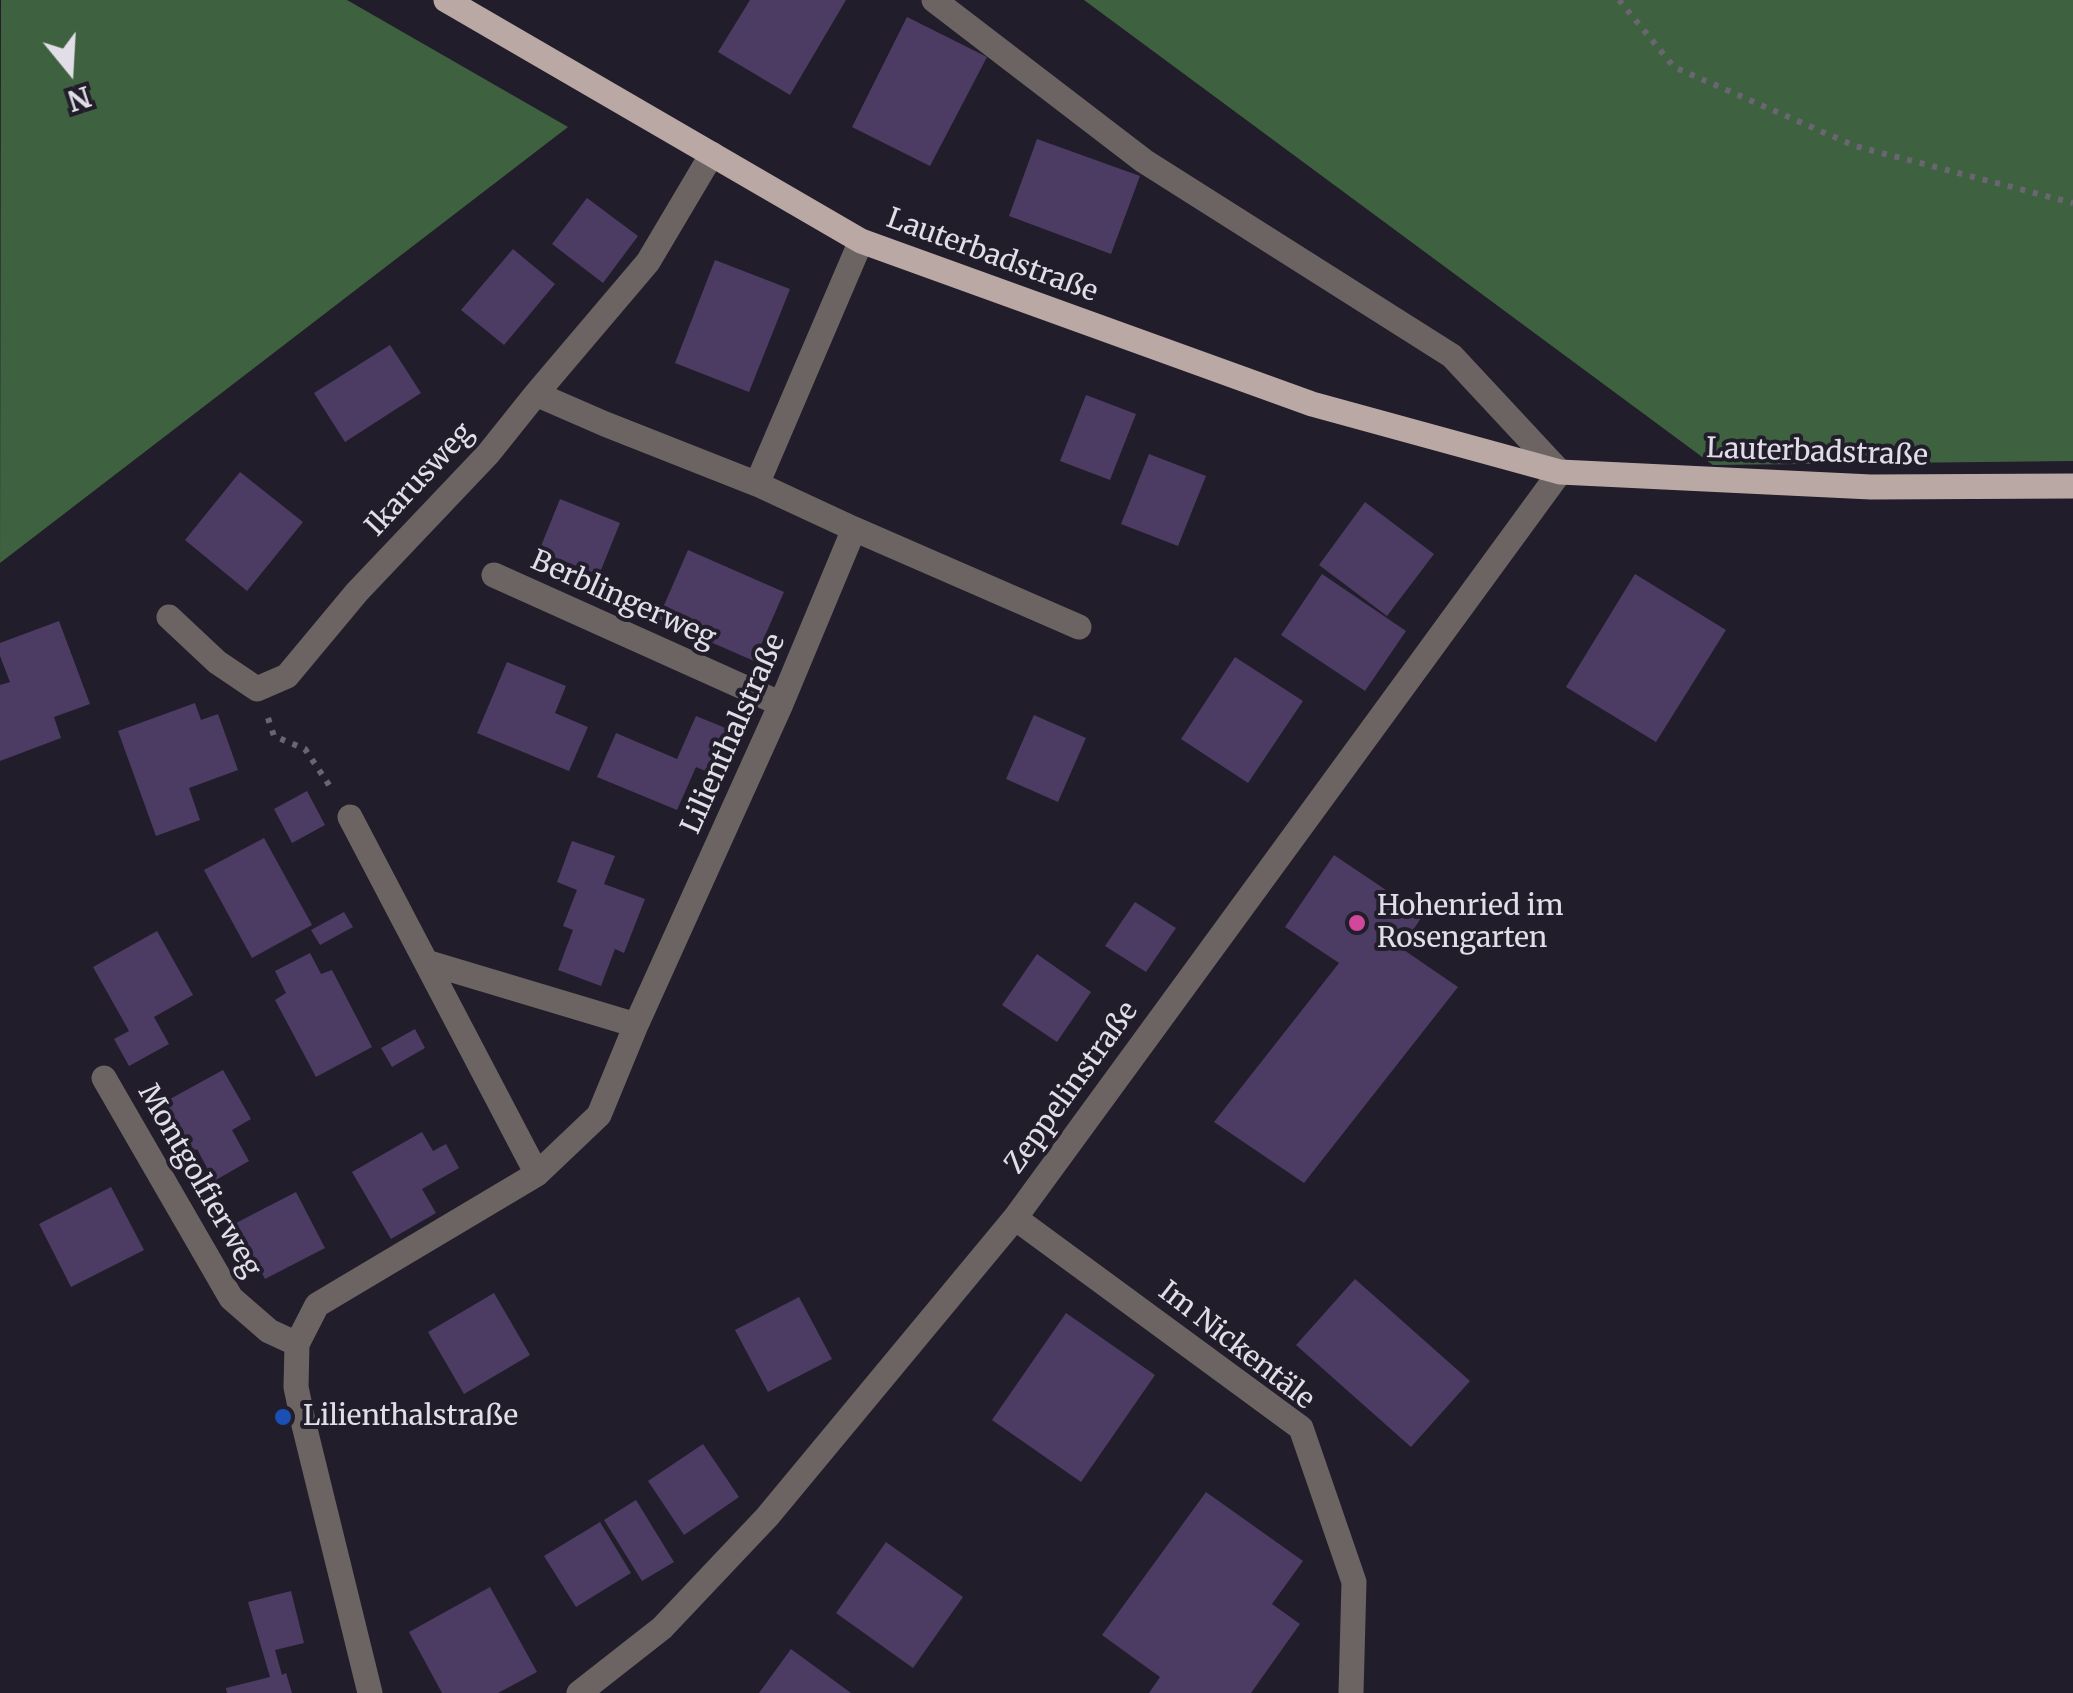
<!DOCTYPE html>
<meta charset="utf-8">
<style>
body{margin:0}
#map{position:relative;width:2073px;height:1693px;overflow:hidden;background:#221d2a;font-family:Merriweather,serif}
canvas{display:block}
.north{position:absolute;left:20px;top:20px;width:100px;height:100px;-webkit-text-stroke:8px #221d2a;paint-order:stroke;rotate:162deg;font-size:28px;font-weight:700;line-height:40px;text-align:center;color:#e1dee7}
.north::after{content:'';display:block;margin:auto;width:35px;height:45px;background:#e1dee7;clip-path:polygon(50% 0,100% 100%,50% 72%,0 100%)}
</style>
<div id="map">
<canvas width="2073" height="1693"></canvas>
<div class="north">N</div>
</div>
<script>
const ctx = document.querySelector('canvas').getContext('2d');
ctx.lineJoin = 'round';
function fill(path, color) {
  ctx.fillStyle = color;
  ctx.fill(path, 'evenodd');
}
function strokePath(path, color, width, dash) {
  ctx.strokeStyle = color;
  ctx.lineWidth = width;
  ctx.lineCap = dash ? 'butt' : 'round';
  ctx.setLineDash(dash || []);
  ctx.stroke(path);
}
function write(font, color, halo, rows, align = 'center') {
  ctx.font = font + ' Merriweather,serif';
  ctx.lineWidth = 8;
  ctx.setLineDash([]);
  ctx.textBaseline = 'middle';
  ctx.strokeStyle = halo;
  ctx.fillStyle = color;
  for (const [text, x, y, turn = 0] of rows) {
    ctx.save();
    ctx.translate(x, y);
    ctx.rotate((+turn || 0) * Math.PI / 180);
    ctx.textAlign = isNaN(turn) ? turn : align;
    if (halo) ctx.strokeText(text, 0, 0);
    ctx.fillText(text, 0, 0);
    ctx.restore();
  }
}
const forest = new Path2D(`
 M1,0h346l221,127 -568,436z
 M1084,0h989v461l-360,4z`);
const building = new Path2D(`
 M750,0h96l-56,95 -72,-43z
 M907,17l80,40 -57,109 -78,-39z
 M1037,139l103,37 -29,78 -102,-38z
 M587,198l51,38 -35,47 -51,-39z
 M513,249l42,35 -51,61 -43,-35z
 M715,260l75,29 -41,103 -74,-29z
 M390,345l31,48 -76,49 -31,-49z
 M1086,395l50,19 -26,66 -50,-19z
 M1149,454l57,22 -28,70 -57,-22z
 M240,472l63,50 -56,69 -62,-51z
 M560,499l60,24 -21,52 -60,-24z
 M1365,502l69,52 -47,62 -68,-51z
 M688,550l96,42 -30,69 -96,-42z
 M1322,574l84,57 -41,60 -84,-56z
 M1635,574l91,56 -70,112 -90,-55z
 M59,621l31,83 -36,13 7,21 -61,23v-76l10,-3 -10,-26v-13z
 M1235,657l68,44 -55,82 -67,-44z
 M507,662l59,24 -11,27 33,14 -19,44 -92,-38z
 M195,703l6,17 17,-6 20,56 -49,18 11,32 -44,16 -38,-105z
 M1034,715l52,23 -28,64 -52,-23z
 M696,716l42,17 -18,44 -24,-10 -19,43 -80,-33 19,-44 61,26z
 M307,791l18,34 -33,18 -18,-34z
 M264,838l48,87 -60,33 -48,-88z
 M572,841l43,15 -11,28 41,15 -21,54 -9,-4 -14,37 -43,-16 15,-40 -10,-4 14,-36 -20,-8z
 M1334,855l89,60 -22,33 57,39 -154,196 -90,-61 125,-159 -54,-36z
 M1135,902l41,26 -30,44 -41,-26z
 M344,912l9,15 -33,18 -9,-15z
 M157,931l36,64 -39,22 15,27 -40,22 -15,-27 15,-8 -36,-64z
 M310,953l11,21 11,-4 40,77 -56,30 -41,-77 11,-7 -11,-22z
 M1037,954l54,38 -34,50 -55,-37z
 M415,1029l10,19 -33,19 -11,-19z
 M223,1070l28,49 -19,11 17,31 -35,20 -17,-32 -10,6 -28,-50z
 M422,1132l11,19 13,-7 13,24 -37,21 14,24 -45,26 -39,-67z
 M111,1187l33,63 -73,37 -32,-63z
 M296,1192l29,56 -60,31 -29,-56z
 M1355,1279l115,102 -59,66 -115,-102z
 M494,1293l36,62 -66,39 -36,-62z
 M799,1297l33,62 -64,33 -33,-62z
 M1066,1313l89,62 -74,107 -89,-62z
 M703,1444l36,53 -55,38 -36,-54z
 M1206,1492l97,69 -31,43 28,20 -49,69h-102l11,-16 -58,-42z
 M636,1500l38,62 -32,19 -38,-61z
 M600,1522l31,51 -55,34 -32,-51z
 M886,1542l77,55 -50,71 -77,-55z
 M490,1587l47,85 -39,21h-56l-33,-61z
 M291,1591l13,52 -29,7 7,25 4,-2 6,20h-65l-1,-5 44,-11 -22,-75z
 M791,1649l60,44h-92z`);
const path = new Path2D(`
 M1619,0l55,67 181,79 218,57
 M268,718l6,18 31,13 28,42`);
const minor = new Path2D(`
 M536,394l112,-132 64,-108
 M854,529l225,98
 M494,575l287,129
 M169,617l48,45 40,27 30,-13 70,-84 131,-138 48,-60 69,30 152,60
 M350,817l187,357
 M426,962l210,63
 M104,1078l127,220 38,33 28,13
 M1015,1218l286,210 53,154 -3,111
 M370,1693l-67,-272 -7,-34 1,-43 20,-39 220,-131 62,-59 37,-90 145,-321 73,-175 -97,-45 104,-243
 M579,1693l83,-65 105,-111 248,-299 545,-746 -108,-116 -308,-195 -210,-161`);
const major = new Path2D(`
 M446,0l415,241 451,163 248,68 311,15 202,-1`);
const markers = [
 [1357,923,10,"#d1479c"],
 [283,1417,10,"#1a4fb4"]
];
const streetNames = [
 ["Lauterbadstraße",992,256,20],
 ["Lauterbadstraße",1817,453,2],
 ["Ikarusweg",420,480,-47],
 ["Berblingerweg",623,600,24],
 ["Lilienthalstraße",734,734,-66],
 ["Zeppelinstraße",1072,1088,-54],
 ["Montgolfierweg",199,1181,60],
 ["Im Nickentäle",1236,1346,38]
];
const poiNames = [
 ["Hohenried im",1377,907],
 ["Rosengarten",1377,939],
 ["Lilienthalstraße",303,1417]
];
fill(forest, '#3e623f');
fill(building, '#4c3c64');
strokePath(path, '#6a6671', 6, [5, 8]);
strokePath(minor, '#6c6462', 25);
strokePath(major, '#baa8a4', 25);
for (const [x, y, r, color] of markers) {
  const dot = new Path2D();
  dot.arc(x, y, r, 0, 2 * Math.PI);
  ctx.fillStyle = color;
  ctx.fill(dot);
  strokePath(dot, '#221d2a', 4);
}
write('28px', '#e1dee7', '#221d2a', streetNames);
write('28px', '#e1dee7', '#221d2a', poiNames, 'left');
</script>
